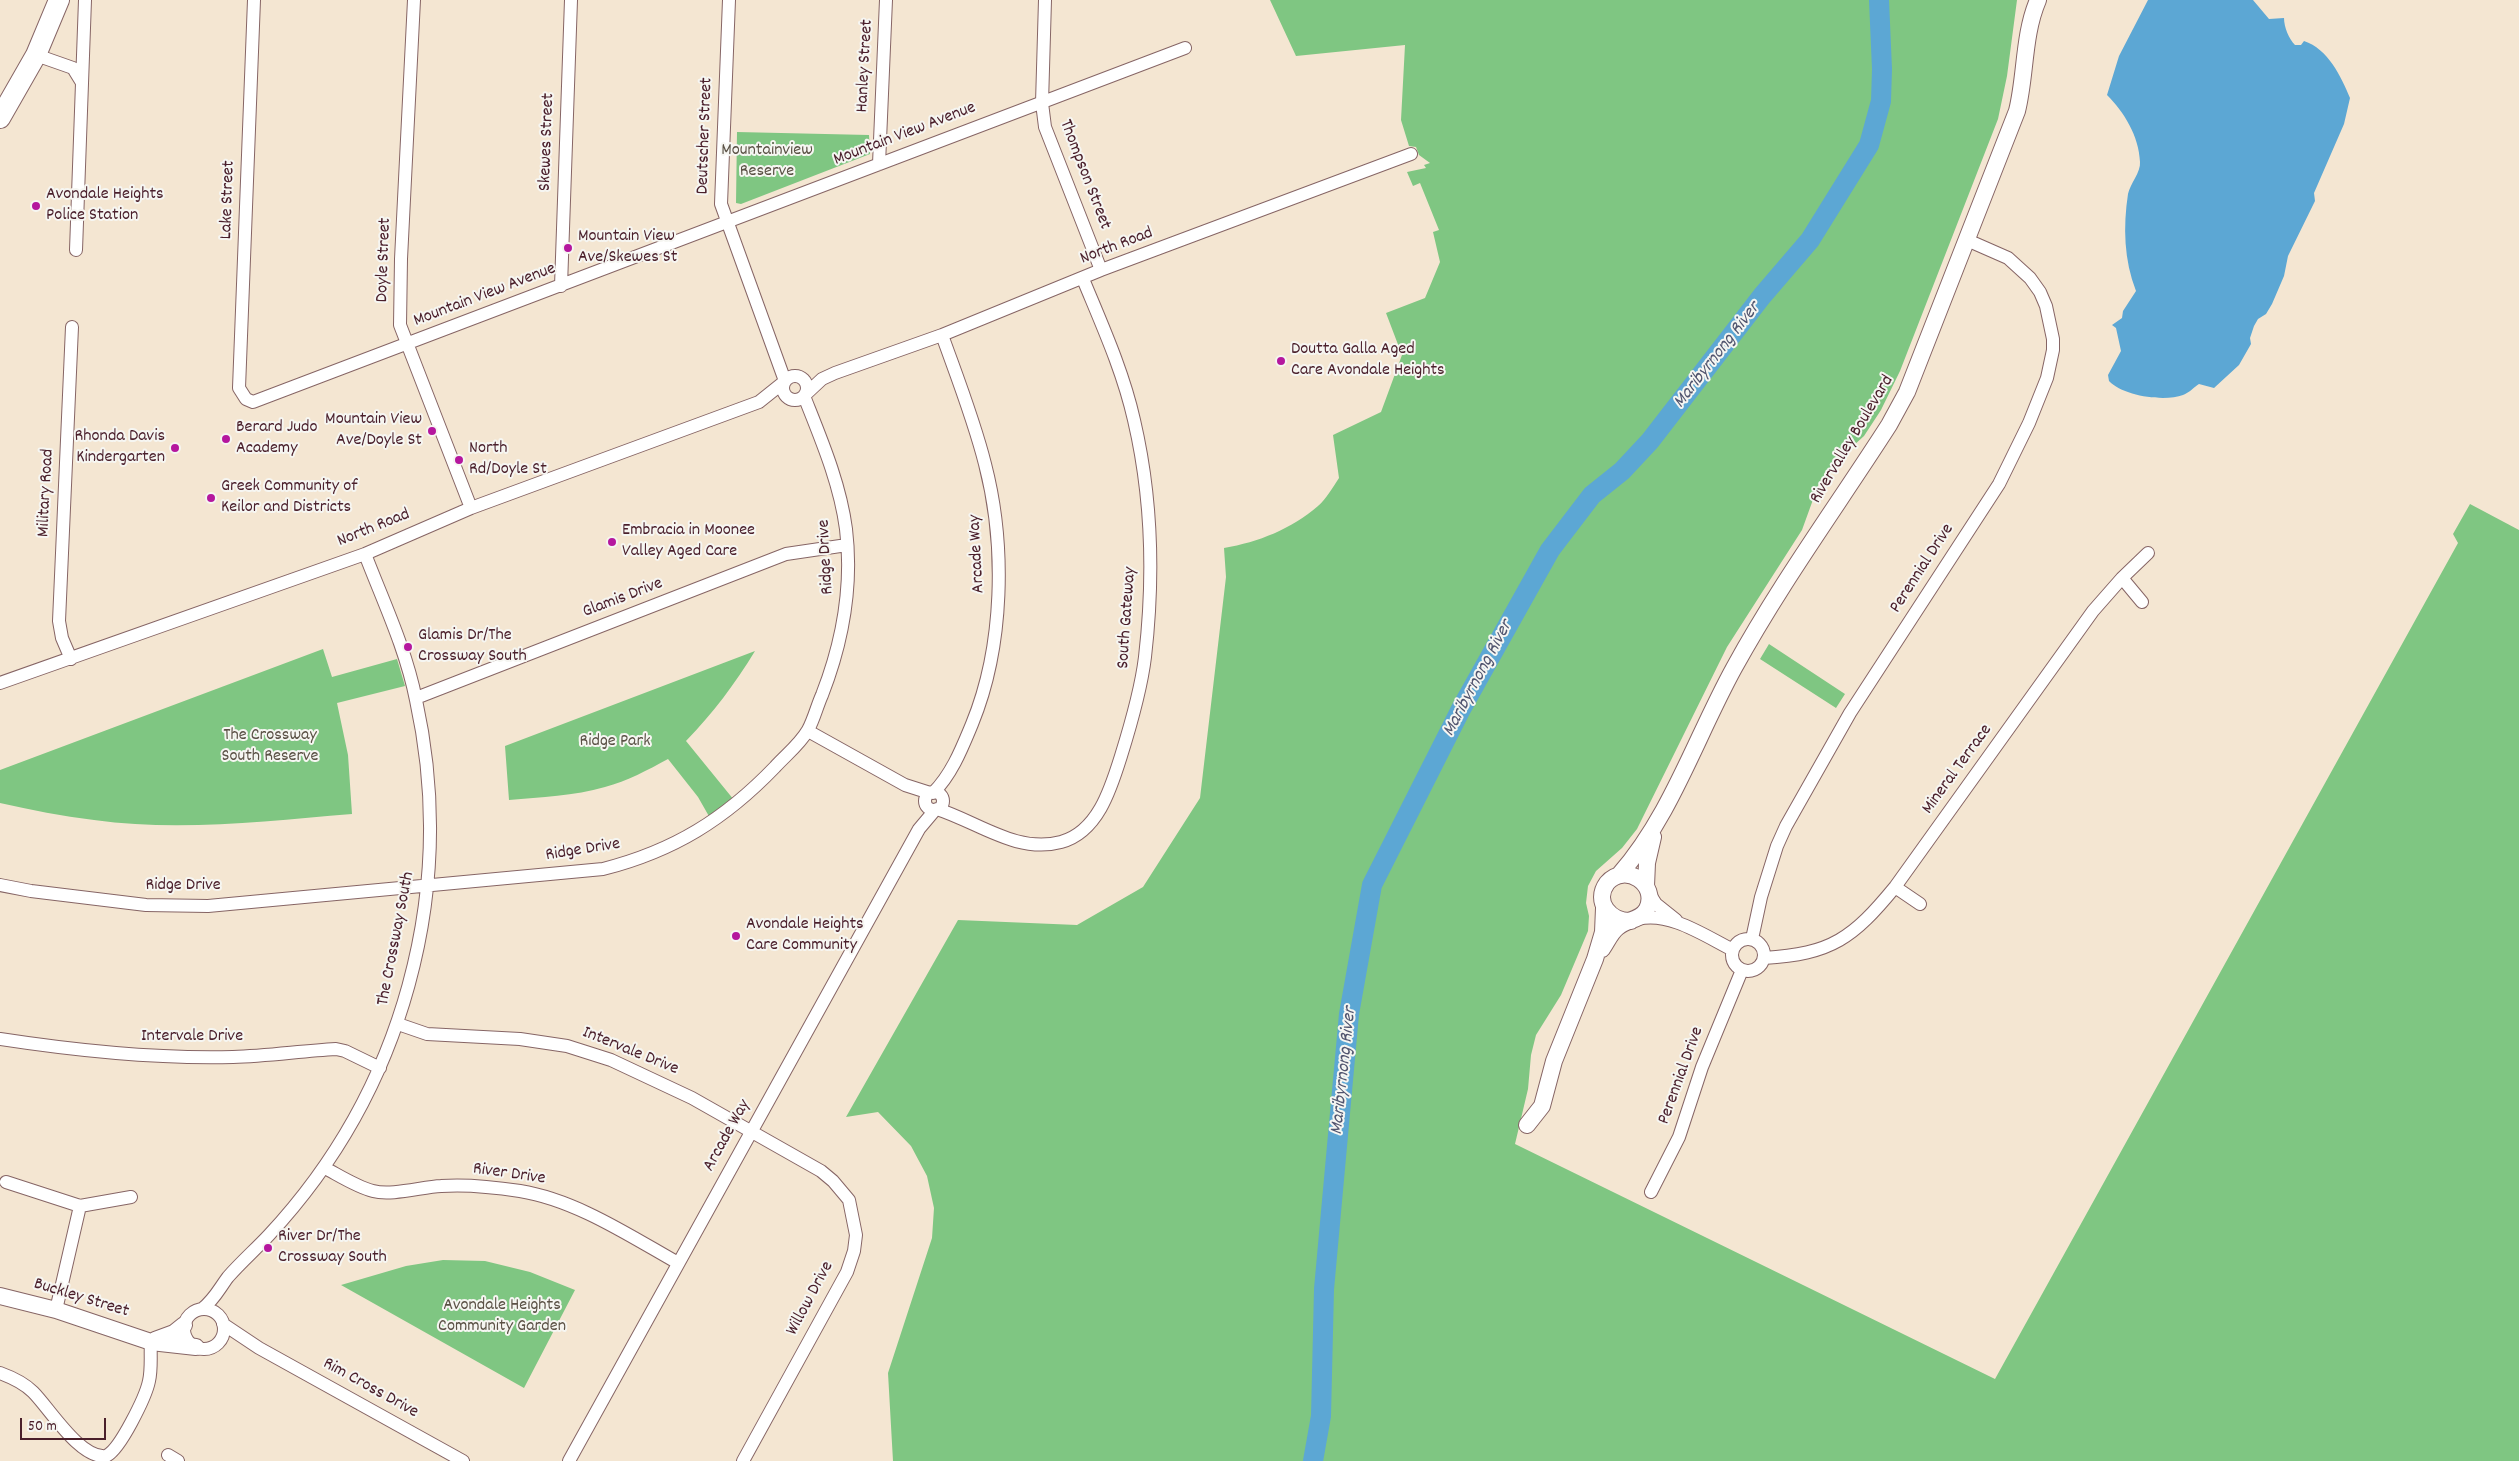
<!DOCTYPE html>
<style>
body{margin:0}
#map{position:relative;width:2519px;height:1461px;overflow:hidden;background:#f4e6d2;font-family:Dekko,sans-serif}
canvas{display:block}
.scale{position:absolute;left:20px;top:1418px;width:86px;height:22px;box-sizing:border-box;border:2px solid #4a1f2b;border-top:0;padding-left:6px;font-size:15px;line-height:18px;white-space:nowrap;color:#4a1f2b;-webkit-text-stroke:4px #f6f6f2;paint-order:stroke}
</style>
<div id="map">
<canvas width="2519" height="1461"></canvas>
<div class="scale">50 m</div>
</div>
<script>
const ctx = document.querySelector('canvas').getContext('2d');
ctx.lineJoin = 'round';
function fill(path, color) {
  ctx.fillStyle = color;
  ctx.fill(path, 'evenodd');
}
function strokePath(path, color, width, dash) {
  ctx.strokeStyle = color;
  ctx.lineWidth = width;
  ctx.lineCap = dash ? 'butt' : 'round';
  ctx.setLineDash(dash || []);
  ctx.stroke(path);
}
function write(font, color, halo, rows, align = 'center') {
  ctx.font = font + ' Dekko,sans-serif';
  ctx.lineWidth = 4;
  ctx.setLineDash([]);
  ctx.textBaseline = 'middle';
  ctx.strokeStyle = halo;
  ctx.fillStyle = color;
  for (const [text, x, y, turn = 0] of rows) {
    ctx.save();
    ctx.translate(x, y);
    ctx.rotate((+turn || 0) * Math.PI / 180);
    ctx.textAlign = isNaN(turn) ? turn : align;
    if (halo) ctx.strokeText(text, 0, 0);
    ctx.fillText(text, 0, 0);
    ctx.restore();
  }
}
const green = new Path2D(`
 M1270,0h747l-10,76 -9,43 -98,252 -19,39 -17,26 -32,29 -13,18 -17,47 -75,117 -90,182 -15,19 -26,23 -8,15 -2,17 3,13 -1,15 -27,64 -25,40 -5,20 -3,34 -13,55 480,235 463,-836 -5,-9 17,-30 49,26v931h-1626l-5,-88 44,-135 2,-30 -7,-32 -16,-30 -33,-34 -32,5 112,-197 119,5 66,-38 57,-89 26,-221 -2,-29c35,-6 67,-19 94,-42 8,-7 15,-19 21,-28l-6,-43 48,-23 21,-57 -16,-42 39,-15 15,-36 -7,-30 6,-2 -19,-47 -7,3 -6,-14 19,-4 -2,-3 6,-2 -11,-8 -3,-8 -7,-1 -8,-26 4,-75 -109,11z
 M737,132l132,3 1,19 -129,50 -5,-1z
 M1769,644l76,50 -9,14 -76,-49z
 M323,649l9,28 65,-18 8,27 -68,17 11,52 4,59c-86,7 -173,18 -258,6 -32,-4 -63,-10 -94,-17v-33z
 M755,651c-20,33 -42,62 -69,90l48,59 -24,18 -12,-21 -30,-38c-20,11 -41,22 -63,28 -31,9 -64,10 -96,13l-4,-54z
 M443,1260l42,1 45,11 45,18 -51,98 -183,-103 65,-19z`);
const water = new Path2D(`
 M2148,0h105l16,19 15,-1c0,9 5,21 11,27h6l3,-4c24,8 37,35 46,57l-6,26 -30,69 1,8 -27,55 -4,20 -12,28 -6,10 -8,5 -4,7 -4,12 1,6 -12,21 -25,23 -15,-4c-5,3 -10,9 -16,11 -19,7 -60,1 -74,-14l-1,-6 13,-24 -5,-23 -4,-3 10,-7 1,-7 13,-20c-12,-31 -13,-64 -8,-97 2,-10 13,-22 12,-32 -1,-26 -16,-50 -33,-67l12,-39z`);
const river = new Path2D(`
 M1313,1461l8,-45 3,-127 25,-275 23,-129 89,-176 89,-159 42,-55 30,-24 28,-30 112,-145 48,-56 59,-95 12,-44 1,-32 -3,-69`);
const minor = new Path2D(`
 M254,0l-15,388 7,11 7,3 932,-354
 M414,0l-13,259 -1,66 71,183
 M729,0l-8,204 64,177
 M1045,0l-3,103 3,24 56,143
 M36,55l37,13 8,13
 M879,164l7,-164
 M76,250l9,-250
 M561,286l10,-286
 M783 388a12 12 0 1 1 24 0a12 12 0 1 1-24 0Z
 M807,393l15,-14 13,-6 107,-38 159,-65 310,-116
 M2122,578l20,24
 M71,659l-9,-21 -3,-17 13,-294
 M0,683l365,-129 106,-46 288,-106 25,-20
 M416,698l370,-144 61,-9
 M808,731l97,54 25,8
 M925 801a9 9 0 1 1 18 0a9 9 0 1 1-18 0Z
 M933,793c19,-19 29,-45 39,-69 32,-78 34,-179 13,-260 -11,-44 -28,-87 -43,-129
 M937,809c41,13 80,45 124,33 37,-10 50,-54 60,-86 10,-32 20,-66 24,-99 9,-78 7,-160 -11,-237 -11,-49 -32,-95 -51,-141
 M0,885l31,6 115,14 62,1 395,-37c71,-18 122,-50 172,-102 11,-12 25,-23 33,-37 6,-11 9,-24 14,-35 21,-54 31,-108 24,-166 -6,-46 -25,-90 -42,-133
 M1895,887l25,17
 M1649,893l7,11 20,16
 M1638,919c31,-8 67,17 95,31
 M1732 955a16 16 0 1 1 32 0a16 16 0 1 1-32 0Z
 M1752,939l9,-42 16,-51 9,-20 64,-113 149,-229 30,-61 18,-45 6,-28v-11l-7,-33 -6,-14 -10,-14 -22,-20 -41,-18
 M1764,958c68,-4 89,-20 131,-71l198,-276 29,-33 26,-25
 M398,1024l29,10 93,5 47,7 44,14 81,38 129,73 12,10 16,19 7,35 -2,16 -7,21 -104,189
 M0,1039c78,12 154,20 233,18 34,-1 68,-6 103,-8l9,2 35,17
 M325,1168c15,8 32,19 48,23 18,5 49,-4 68,-5 26,-2 53,1 79,5 56,9 110,45 158,72
 M6,1182l74,24 51,-9
 M1651,1192l28,-55 23,-70 40,-97
 M202,1309c12,-9 17,-20 26,-32 13,-15 28,-28 41,-42 134,-144 189,-343 147,-535 -10,-51 -33,-99 -51,-146
 M184 1329a20 20 0 1 1 40 0a20 20 0 1 1-40 0Z
 M56,1310l24,-104
 M223,1324l36,24 204,113
 M0,1373c11,4 25,11 33,19 17,17 47,67 73,64
 M168,1455l10,6
 M106,1456c14,-6 40,-60 43,-75 3,-13 1,-27 2,-39
 M569,1461l350,-632 16,-19`);
const tertiary = new Path2D(`
 M1619,875c52,-59 77,-138 115,-207 46,-84 103,-162 155,-243l18,-33 110,-281c9,-36 6,-76 21,-111
 M1646,886l1,-23 6,-26
 M1602,949c5,-7 9,-17 16,-22 9,-8 22,-6 29,-18 12,-25 -22,-47 -40,-26 -14,19 4,39 24,38
 M1527,1125l15,-19 12,-45 41,-102 8,-27 1,-24
 M0,1296l56,14 95,32 45,5
 M155,1340l19,-7 10,-8`);
const primary = new Path2D(`
 M0,118l36,-63 23,-55`);
const markers = [
 [36,206,5,"#b5179e"],
 [568,248,5,"#b5179e"],
 [1281,361,5,"#b5179e"],
 [432,431,5,"#b5179e"],
 [226,439,5,"#b5179e"],
 [175,448,5,"#b5179e"],
 [459,460,5,"#b5179e"],
 [211,498,5,"#b5179e"],
 [612,542,5,"#b5179e"],
 [408,647,5,"#b5179e"],
 [736,936,5,"#b5179e"],
 [268,1248,5,"#b5179e"]
];
const streetNames = [
 ["Hanley Street",866,66,-87],
 ["Mountain View Avenue",905,135,-21],
 ["Deutscher Street",706,136,-88],
 ["Skewes Street",548,142,-88],
 ["Thompson Street",1084,175,69],
 ["Lake Street",229,200,-88],
 ["North Road",1117,247,-21],
 ["Doyle Street",385,260,-88],
 ["Mountain View Avenue",485,296,-21],
 ["Rivervalley Boulevard",1853,440,-59],
 ["Military Road",47,493,-87],
 ["North Road",374,529,-22],
 ["Arcade Way",978,554,-93],
 ["Ridge Drive",827,557,-93],
 ["Perennial Drive",1923,569,-57],
 ["Glamis Drive",623,599,-21],
 ["South Gateway",1128,618,-86],
 ["Mineral Terrace",1958,770,-54],
 ["Ridge Drive",583,851,-9],
 ["Ridge Drive",183,887],
 ["The Crossway South",397,939,-79],
 ["Intervale Drive",192,1038],
 ["Intervale Drive",630,1052,22],
 ["Perennial Drive",1682,1076,-70],
 ["Arcade Way",728,1136,-61],
 ["River Drive",509,1175,8],
 ["Buckley Street",81,1299,17],
 ["Willow Drive",811,1299,-62],
 ["Rim Cross Drive",370,1389,29]
];
const parkNames = [
 ["Mountainview",767,152],
 ["Reserve",767,173],
 ["The Crossway",270,737],
 ["South Reserve",270,758],
 ["Ridge Park",615,743],
 ["Avondale Heights",502,1307],
 ["Community Garden",502,1328]
];
const poiNames = [
 ["Avondale Heights",46,196],
 ["Police Station",46,217],
 ["Mountain View",578,238],
 ["Ave/Skewes St",578,259],
 ["Doutta Galla Aged",1291,351],
 ["Care Avondale Heights",1291,372],
 ["Mountain View",422,421,"right"],
 ["Ave/Doyle St",422,442,"right"],
 ["Berard Judo",236,429],
 ["Academy",236,450],
 ["Rhonda Davis",165,438,"right"],
 ["Kindergarten",165,459,"right"],
 ["North",469,450],
 ["Rd/Doyle St",469,471],
 ["Greek Community of",221,488],
 ["Keilor and Districts",221,509],
 ["Embracia in Moonee",622,532],
 ["Valley Aged Care",622,553],
 ["Glamis Dr/The",418,637],
 ["Crossway South",418,658],
 ["Avondale Heights",746,926],
 ["Care Community",746,947],
 ["River Dr/The",278,1238],
 ["Crossway South",278,1259]
];
const waterNames = [
 ["Maribyrnong River",1718,356,-52],
 ["Maribyrnong River",1479,679,-62],
 ["Maribyrnong River",1345,1071,-84]
];
fill(green, '#7fc682');
fill(water, '#5ca7d4');
strokePath(river, '#5ca7d4', 20);
strokePath(minor, '#866565', 14);
strokePath(tertiary, '#866565', 18);
strokePath(primary, '#866565', 22);
strokePath(minor, '#fff', 12);
strokePath(tertiary, '#fff', 16);
strokePath(primary, '#fff', 20);
for (const [x, y, r, color] of markers) {
  const dot = new Path2D();
  dot.arc(x, y, r, 0, 2 * Math.PI);
  ctx.fillStyle = color;
  ctx.fill(dot);
  strokePath(dot, '#f6f6f2', 2);
}
write('18px', '#4a1f2b', '#f6f6f2', streetNames);
write('18px', '#5a5145', '#f6f6f2', parkNames);
write('18px', '#4a1f2b', '#f6f6f2', poiNames, 'left');
write('italic 19px', '#51556f', '#f6f6f2', waterNames);
</script>
